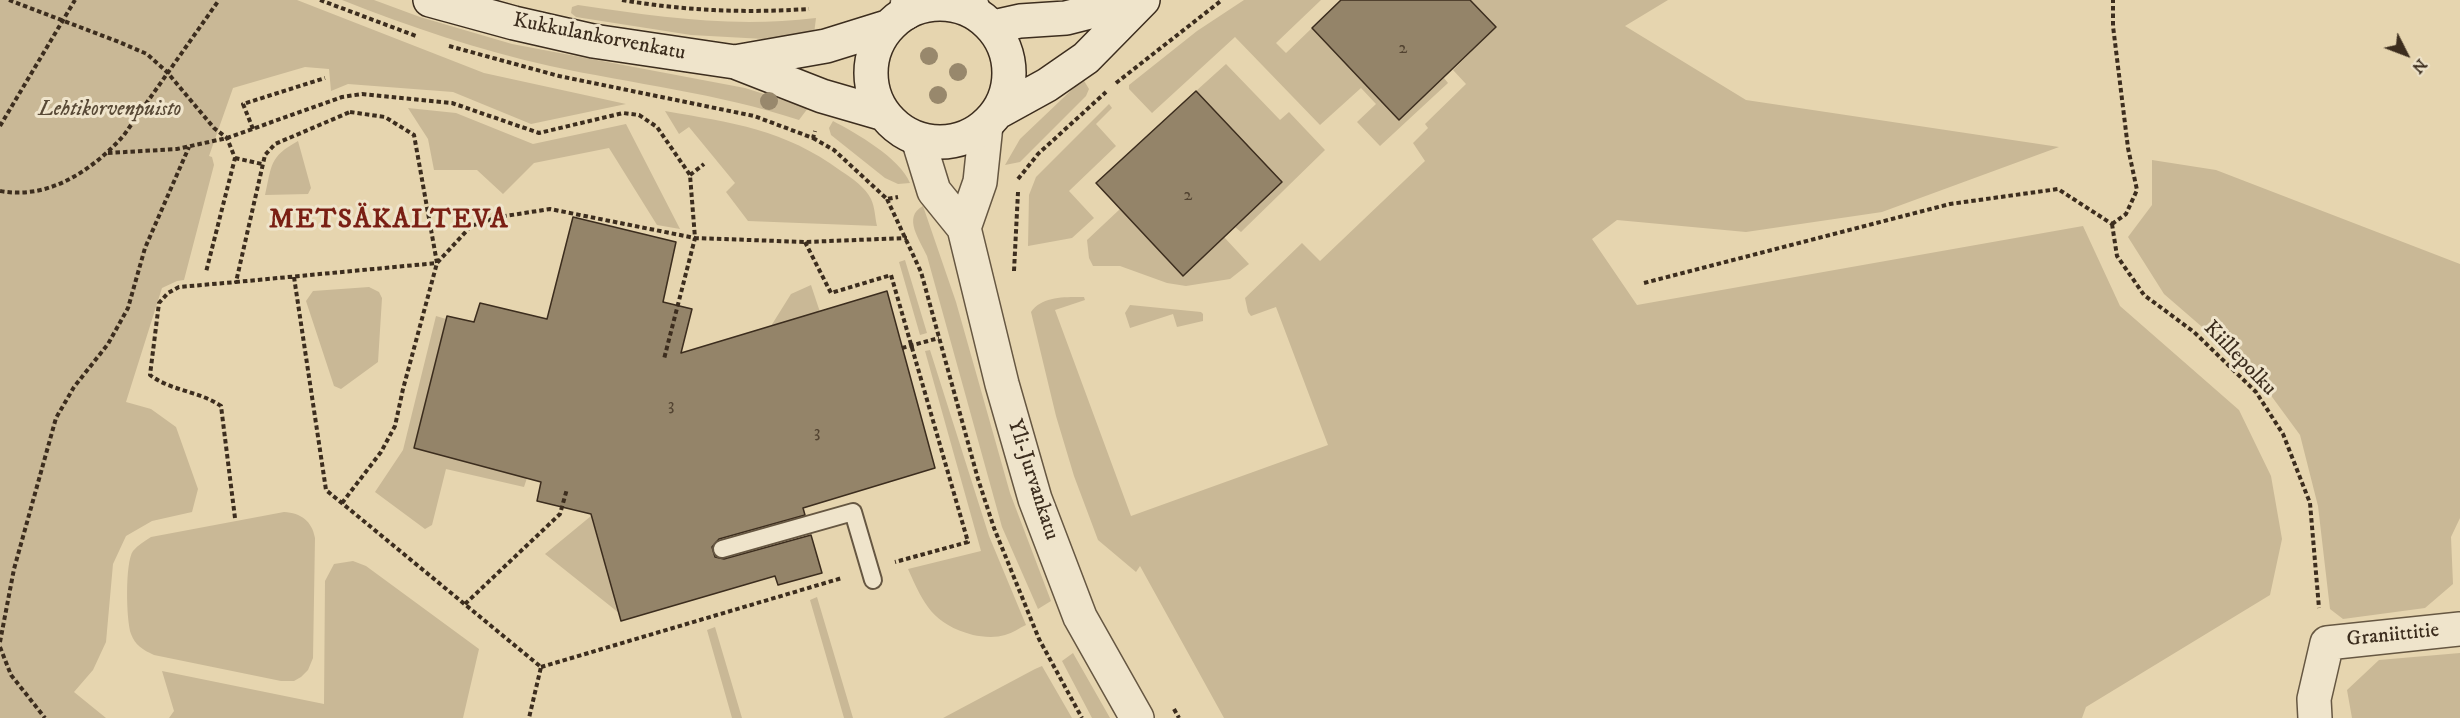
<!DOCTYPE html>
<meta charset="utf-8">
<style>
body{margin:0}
#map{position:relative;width:2460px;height:718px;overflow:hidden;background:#e6d5af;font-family:"IM FELL DW Pica",serif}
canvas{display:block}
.north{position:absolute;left:2376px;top:24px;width:60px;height:60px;-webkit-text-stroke:4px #efe4cb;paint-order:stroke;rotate:132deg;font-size:16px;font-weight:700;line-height:24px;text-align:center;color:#3c2d1e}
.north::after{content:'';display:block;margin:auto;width:21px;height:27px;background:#3c2d1e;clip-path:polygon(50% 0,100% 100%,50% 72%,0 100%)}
</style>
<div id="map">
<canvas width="2460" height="718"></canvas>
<div class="north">N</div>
</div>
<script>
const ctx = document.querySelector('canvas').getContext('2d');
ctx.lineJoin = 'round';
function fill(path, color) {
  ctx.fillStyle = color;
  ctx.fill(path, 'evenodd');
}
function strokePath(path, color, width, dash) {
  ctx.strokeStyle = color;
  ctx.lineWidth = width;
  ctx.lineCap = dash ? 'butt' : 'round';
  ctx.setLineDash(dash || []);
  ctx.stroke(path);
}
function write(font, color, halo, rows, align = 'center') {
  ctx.font = font + ' "IM FELL DW Pica",serif';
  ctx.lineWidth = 6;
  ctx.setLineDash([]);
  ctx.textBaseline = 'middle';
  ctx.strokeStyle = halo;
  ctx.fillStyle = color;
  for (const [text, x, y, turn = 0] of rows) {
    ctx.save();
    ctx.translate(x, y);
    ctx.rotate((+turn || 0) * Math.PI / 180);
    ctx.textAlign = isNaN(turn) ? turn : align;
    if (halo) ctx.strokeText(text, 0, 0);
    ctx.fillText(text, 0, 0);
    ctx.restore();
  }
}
const green = new Path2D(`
 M0,0h297l187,73 142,31 -95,20 -78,-32 -105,-8 -17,7 -2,-22 -24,-2 -72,21 -24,68 3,1 2,8 -30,115 -7,1 -15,7 -36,114 25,7 25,18 22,62 -6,23 -40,9 -26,15 -13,28 -7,78 -13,28 -19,22 32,26h-106z
 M342,0h32l46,17 92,27 233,44 63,20 -9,12c-81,-27 -166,-36 -249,-54 -71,-16 -140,-39 -208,-66z
 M1244,0h77l-45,43 10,10 26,-25 87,92 45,-42 4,5 -68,63 -23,-24 19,-18 -15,-16 -41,37 -85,-88 -83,76 -23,-24v-4l68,-54z
 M1470,0h198l-43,26 121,74 313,47 -177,65 -136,20 -129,-12 -25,19 45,66 446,-79 37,80 119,104 32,66 11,63 -12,56 -184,112 -4,11h-858l-84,-152 -4,6 -38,-32 -24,-64 -18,-60 -25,-104c11,-16 34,-15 53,-15l1,3 -30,10 76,206 197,-71 -52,-138 -25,9 -3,-4 -3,-14 57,-55 18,18 105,-100 -12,-18 15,-15 -3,-4 41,-40 -13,-14 43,-43z
 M578,5c82,12 154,23 238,13l-2,16 -50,5 -73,-4 -115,-18 -5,-4 1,-6z
 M1226,64l54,56 9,-8 36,38 -84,82 -6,-5 47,-45 -86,-91z
 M1083,79l6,10 -3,7 -66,66 -15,3 15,-26z
 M1109,104l3,4 -16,16 20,22 -47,45 25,27 -22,20 -44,8 1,-51 7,-18z
 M408,108l48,5 77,31 93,-20 54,105 -23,-4 -48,-77 -75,15 -31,31 -26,-24h-43l-6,-31z
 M665,111c68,12 119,18 176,60 11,7 25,17 30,28 4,8 4,19 6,27l-129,-5 -22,-29 9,-9 -46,-56 -10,7z
 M833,121c23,12 67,37 77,62l-12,1 -13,-6 -54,-43 -2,-7z
 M298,141l13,47 -3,6 -43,1c7,-30 4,-38 33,-54z
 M2152,160l64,10 244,94v254l-9,19 2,47 -28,24 -82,11 -13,-10 -12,-103 -18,-71 -47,-64 -89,-77 -36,-57 24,-32z
 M923,206l33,96 54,191 41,108 -13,8 -36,-82 -75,-271c-7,-16 -25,-39 -4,-50z
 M1120,209l63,67 41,-39 25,27 -19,15 -44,7 -19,-3 -47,-17h-27l-4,-8 -2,-18z
 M905,260l22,73 -7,2 -21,-73z
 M811,285l9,27 -49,14 20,-32z
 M369,287l10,5 3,6 -4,64 -37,27 -7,-3 -28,-85 7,-10z
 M1130,305l71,7 2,2v7l-26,6 -4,-13 -43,14 -5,-15z
 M436,316l10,3 -32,129 113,30 -3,9 -78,-18 -14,56 -7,4 -50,-37 28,-42z
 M930,350l59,186 37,89c-7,3 -13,8 -21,10 -9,3 -23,2 -32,0 -40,-11 -49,-30 -65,-66l73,-18 -56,-200z
 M284,512c17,1 28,9 31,26l-2,120 -5,12 -7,7 -7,4h-13l-127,-26c-11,-5 -19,-10 -23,-21 -5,-14 -6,-72 2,-83 5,-6 12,-10 18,-14z
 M591,516l28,97 -74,-59z
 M353,561l13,5 113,83 -16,69h-294l5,-7 -12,-40 162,33 1,-123 9,-17z
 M817,597l36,121h-9l-34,-118z
 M715,627l27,91h-10l-25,-88z
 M1073,653l37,65h-18l-30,-57z
 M2460,653v65h-108l-5,-28 32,-30z
 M1042,666l30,52h-129l92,-49z`);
const building = new Path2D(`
 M1341,0h129l26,27 -97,93 -87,-92z
 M1196,91l86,91 -99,94 -87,-93z
 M573,217l103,25 -13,60 29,7 -11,44 206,-62 48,177 -132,40 2,7 -86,24 -7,8 3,10 9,2 87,-24 11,38 -44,12 -3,-9 -154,45 -30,-107 -54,-13 4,-19 -127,-34 33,-132 27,6 6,-19 67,16z`);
const path = new Path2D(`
 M9,0l110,42 28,12 20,18 47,56 13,10 8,20 -29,114
 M320,0l96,36
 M622,0c65,11 121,13 187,9
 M449,46l110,30 195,40 59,22 2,-7
 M1116,83l106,-83
 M350,112l35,5 29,18 23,128 -201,19 29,-127 10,-11z
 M0,126l75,-126
 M253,129l-10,-25 82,-26
 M813,138l21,12 53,49 11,-2
 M108,153l69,-4 50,-11 115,-41 20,-3 90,9 87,30 84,-20 16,2 18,12 33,48 5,63 110,4 102,-4
 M235,158l27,6
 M690,175l14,-11
 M1018,179l20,-25 68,-62
 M0,191c49,9 93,-21 124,-56l95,-135
 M887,199l34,73 57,207 16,49 45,111 43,79
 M2112,224l5,32 27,39 50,37 62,60 27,42 27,69 9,105
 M2112,224l14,-10 11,-24 -9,-42 -15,-122v-26
 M805,242l26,51 60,-18 77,267 -73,20
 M1014,271l4,-79
 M294,277l32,213 215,177 -12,51
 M1644,283l306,-79 108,-15 54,35
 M902,348l37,-10
 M342,503l39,-51 14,-26 8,-37 34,-126 34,-37 28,-9 51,-8 145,29 -31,121
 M235,518l-14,-112c-22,-15 -50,-15 -71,-31l9,-72 9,-10 11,-6 57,-5
 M465,604l95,-90 7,-25
 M0,642l14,-73 42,-151 18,-31 34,-43 20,-36 17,-60 44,-101
 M0,647l11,28 34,43
 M541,667l301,-89
 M1174,709l5,9`);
const lane = new Path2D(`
 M722,549l131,-37 20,68`);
const street = new Path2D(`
 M970,0l4,12
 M906,13l2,-13
 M918,139l16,52 30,37 38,156 33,115 45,118 57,101
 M964,228l16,-46 6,-57
 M2315,718l-1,-19 13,-56 133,-14`);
const secondary = new Path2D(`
 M430,0l84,23 79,18 142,21 87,34 62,18
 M871 73a69 69 0 1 1 138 0a69 69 0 1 1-138 0Z
 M993,27l27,-6 46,-3 71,-18
 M735,62l91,-16 61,-19
 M998,112l49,-27 39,-27 57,-58`);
const trees = [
 [929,56],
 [958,72],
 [938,95],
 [769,101]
];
const numberNames = [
 ["2",1403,49],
 ["2",1188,196],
 ["3",671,406],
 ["3",817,433]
];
const streetNames = [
 ["Kukkulankorvenkatu",599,38,11],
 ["Kiillepolku",2239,359,46],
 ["Yli-Jurvankatu",1032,480,72],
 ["Graniittitie",2393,636,-6]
];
const parkNames = [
 ["Lehtikorvenpuisto",110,111]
];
const districtNames = [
 ["METSÄKALTEVA",389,221]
];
fill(green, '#c9b896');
fill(building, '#948469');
strokePath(building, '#3c2d1e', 1.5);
strokePath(lane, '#665742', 20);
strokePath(street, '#665742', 36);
strokePath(secondary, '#3c2d1e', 36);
strokePath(path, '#3c2d1e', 4, [4.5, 3]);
strokePath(lane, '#efe4cb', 16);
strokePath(street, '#efe4cb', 33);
strokePath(secondary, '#efe4cb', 33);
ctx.fillStyle = '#98886c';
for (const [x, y] of trees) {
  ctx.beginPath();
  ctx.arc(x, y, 9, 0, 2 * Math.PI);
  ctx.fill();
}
write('18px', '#524331', null, numberNames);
write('21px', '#3c2d1e', '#efe4cb', streetNames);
write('italic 21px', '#584936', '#efe4cb', parkNames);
ctx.letterSpacing = '1.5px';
write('bold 27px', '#7a1f14', '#efe4cb', districtNames);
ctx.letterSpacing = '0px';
</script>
